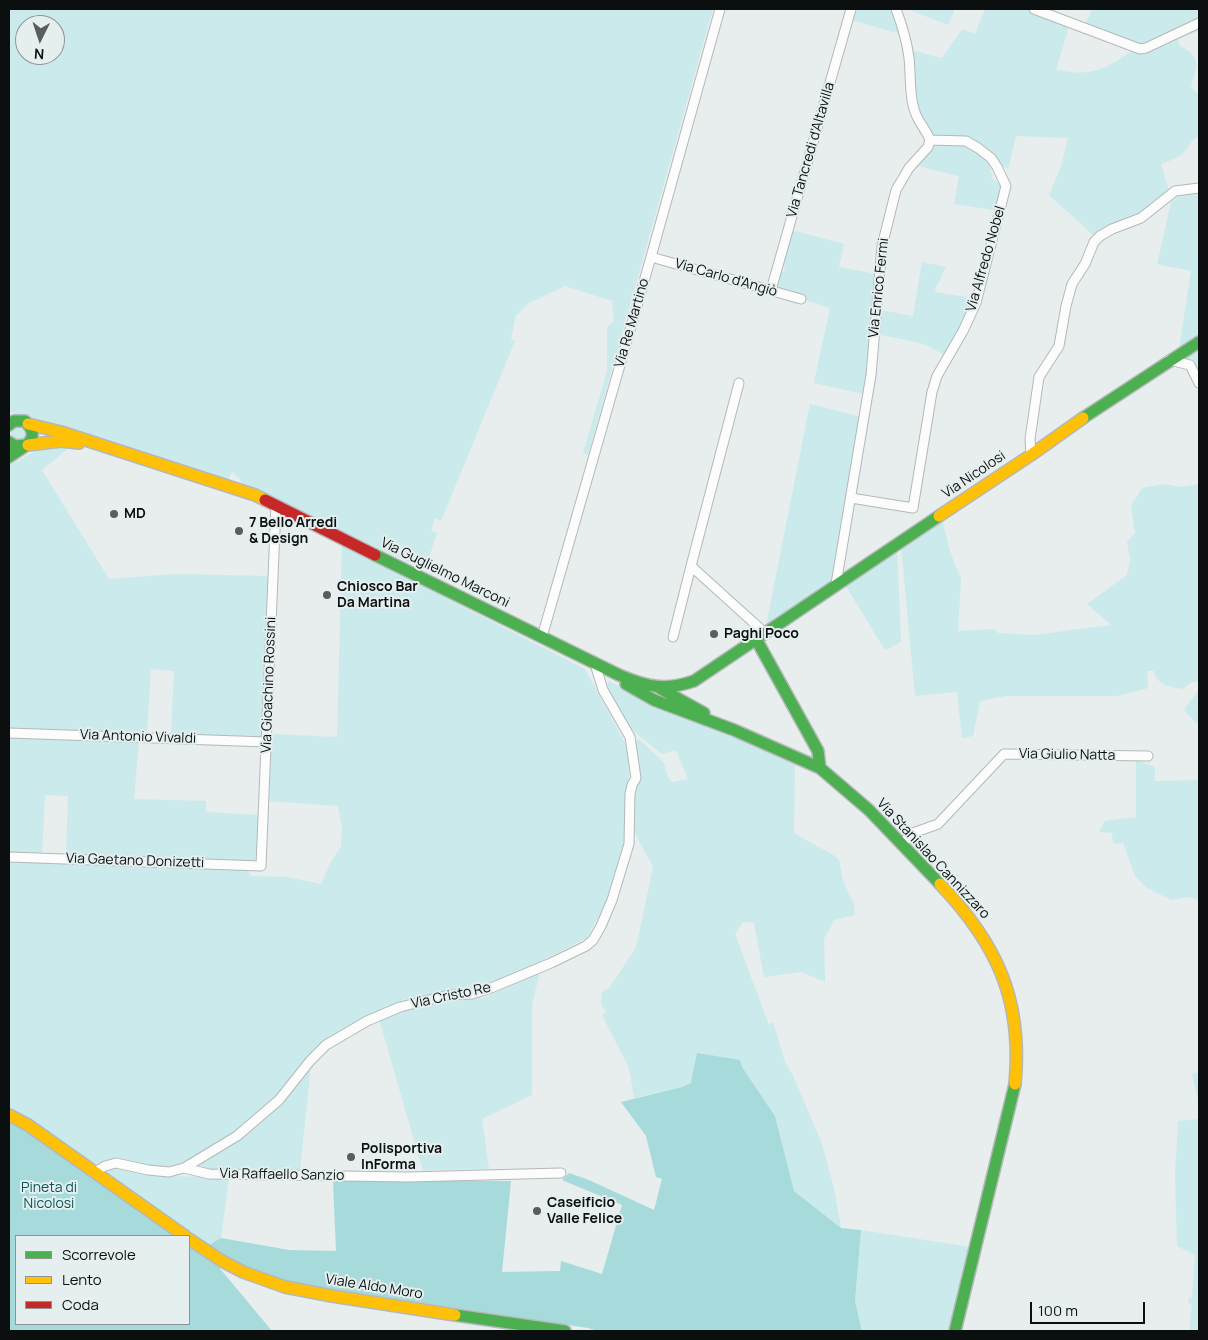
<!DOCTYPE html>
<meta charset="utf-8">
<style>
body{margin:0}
#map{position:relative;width:1208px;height:1340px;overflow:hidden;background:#e8eded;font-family:Manrope,sans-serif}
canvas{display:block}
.frame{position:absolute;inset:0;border:10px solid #0c0f0f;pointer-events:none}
.legend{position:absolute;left:15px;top:1235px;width:175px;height:90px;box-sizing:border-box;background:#e6efef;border:1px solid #8f9595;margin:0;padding:6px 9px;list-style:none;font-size:15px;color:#0c0f0f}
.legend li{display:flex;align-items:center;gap:10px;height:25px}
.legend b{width:25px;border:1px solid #8f9595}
.north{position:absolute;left:15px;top:15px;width:50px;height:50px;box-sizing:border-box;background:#e6efef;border:1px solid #8f9595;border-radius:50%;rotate:184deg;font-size:14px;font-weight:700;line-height:20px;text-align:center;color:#0c0f0f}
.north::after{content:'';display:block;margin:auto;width:18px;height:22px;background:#595d5d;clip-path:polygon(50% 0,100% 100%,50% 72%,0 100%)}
.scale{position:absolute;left:1030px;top:1302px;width:115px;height:22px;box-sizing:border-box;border:2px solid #0c0f0f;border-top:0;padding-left:6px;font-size:15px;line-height:18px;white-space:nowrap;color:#0c0f0f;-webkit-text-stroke:4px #e6efef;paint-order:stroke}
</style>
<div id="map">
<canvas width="1208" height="1340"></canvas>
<div class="frame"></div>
<ul class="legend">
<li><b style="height:6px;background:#4caf50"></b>Scorrevole</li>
<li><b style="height:6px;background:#ffc107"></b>Lento</li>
<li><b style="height:6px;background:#c62828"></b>Coda</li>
</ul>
<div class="north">N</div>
<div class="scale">100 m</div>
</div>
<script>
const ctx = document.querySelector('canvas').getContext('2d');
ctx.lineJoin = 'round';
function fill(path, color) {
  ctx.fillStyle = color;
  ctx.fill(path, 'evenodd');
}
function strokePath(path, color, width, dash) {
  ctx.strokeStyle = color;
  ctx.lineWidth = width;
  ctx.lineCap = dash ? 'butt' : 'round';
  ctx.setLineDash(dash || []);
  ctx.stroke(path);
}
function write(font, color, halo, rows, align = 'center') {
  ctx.font = font + ' Manrope,sans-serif';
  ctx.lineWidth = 4;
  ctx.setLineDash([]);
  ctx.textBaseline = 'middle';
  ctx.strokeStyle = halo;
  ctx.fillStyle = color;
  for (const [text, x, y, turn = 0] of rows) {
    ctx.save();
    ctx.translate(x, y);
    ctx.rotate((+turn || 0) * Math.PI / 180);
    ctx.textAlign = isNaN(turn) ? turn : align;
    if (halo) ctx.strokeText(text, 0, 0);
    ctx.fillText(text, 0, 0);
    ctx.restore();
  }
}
const green = new Path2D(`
 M9,9h704l-125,446 -5,-2 24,-82v-44l7,-6 -2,-20 -47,-15 -36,17 -13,12 -5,24 4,2 -74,180 -6,-3 -4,12 6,3 -12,37 -163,-77 -18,-7 -5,-8 -7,-6 -4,8 -219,-68zM25,25h30v30h-30z
 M855,9h39l7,25 -50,-14z
 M907,9h48l-7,16z
 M985,9h39l45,17 -13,44c10,1 20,4 31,2 20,-2 30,-13 48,-22 20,-10 43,-17 64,-25v6l-21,8 2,7c23,12 16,20 11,41l8,8v41c-8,3 -10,12 -16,17 -7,6 -14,8 -22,11l8,27 -31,23 -45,21 -44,-40 12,-28 7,-29 -52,-2 -8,33 -10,-6 -18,-16 -47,-11 -18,-30 -4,-56 31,8 20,-29 13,5z
 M1092,9h107v11l-56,27 -58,-22z
 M942,144l26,1 21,17 3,16 8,7 2,4 -4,13 -5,8 -39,-6 5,-28 -45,-11 16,-18z
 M1199,194v142l-20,14 12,-79 -34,-7 14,-62 9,-7z
 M792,230l52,14 -5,23 37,7 -9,100 -4,20 -49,-11 16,-75 -25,-8v-4l-29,-8 4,-16h4l1,-5 -3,-2z
 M922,262l24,5 -12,25 40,6 -2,9 -27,48 -21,-11 -47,-10 3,-24 33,6z
 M1199,347v34l-2,-5 -20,-16z
 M810,404l51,13 -28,161 -2,5 -65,43z
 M11 434a8 8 0 1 1 16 0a8 8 0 1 1-16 0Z
 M51,447h19l-28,23 67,109 66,-5 93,2 -4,162 -93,-3 3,-64 -23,-2 -4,65 -138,-4v-264l30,-17z
 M1165,484l16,3 18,-3v197l-9,2 -7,6c-12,-2 -27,-4 -29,-18h-7l1,17 -30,8h-112l-26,5 -7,35 -11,2 -5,-46 -42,4 -14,-150 41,-27 8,33 11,27 -3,52 37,-2 3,4 36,2 77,-10 -24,-21 40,-29 3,-15 -3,-18 8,-9 -4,-27 11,-18z
 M342,545l243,124 42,78 2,29 -3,17v50l-17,54 -22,41 -61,31 -50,20 -48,6 -21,6v-2l-5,1 -2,3 -77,39 -13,12 -33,41 -28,26 -19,16 -52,29 -31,1 -36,-8 -19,5 -64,-44 -19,-11v-248l238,7 4,8 36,1 34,7 9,-20 11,-18 1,-19 -4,-21 -69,-5 2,-67 66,3z
 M897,548l4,94 -16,8 -41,-67z
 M608,681l49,23 138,61 -1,68 41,23 4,4 4,21 11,23 1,11 -21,5 -10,19 1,43 -24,-10 -37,5 -10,-55h-11l-8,12 34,91 4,-3 12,40 8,14 28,65 13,47 7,40 -47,-37 -19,-75 -33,-49 -2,-7 -58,27 -48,11 -5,-30 -27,-53 4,-2 -5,-10 1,-11 7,-4 27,-40 17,-81 -18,-34 -3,-38 1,-53 6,-3 25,24 3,12 5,7 16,-3 -12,-29 -14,4 -35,-28 -20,-37z
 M1199,689v37l-15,-16z
 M9,735l130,6 -5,58 72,2v11l53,3 -1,40 -2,4 -5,2 -185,-6 2,-59 -23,-1 -3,60 -33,-1z
 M1136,760l19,7v14l44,-1v120l-10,-3 -18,3 -24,-12 -12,-12 -12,-33 -10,1 -1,-11 -13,-1 6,-11 31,-4z
 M540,972l-8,32v91l-50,24 7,50 -54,1 -12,1 -44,-152 50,-17 22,-3h21l14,-2z
 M311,1064l-11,107 -47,-2 -42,2 -9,-3 -3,-6 39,-24z
 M1199,1072v32l-7,-30z
 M1199,1119v212h-10l3,-26 -4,-2v-4l4,-2 3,-42 -18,-9 -2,-72 3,-53z
 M116,1167l41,9 72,1 -8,61 -14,7 -99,-70 -1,-6z
 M861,1230l109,17 -19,78 -5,6h-84l-7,-30z`);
const forest = new Path2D(`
 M697,1053l43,7 2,7 33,49 19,75 47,37 20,2 -6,71 7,30h2h-266l-10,-3 -298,-45c-33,-10 -54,-19 -83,-37l14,-8 68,12 47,1 -3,-70h178l-9,91 58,-1 1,-10 41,13 20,-69 -60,-25 7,-7 20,7 65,30 8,-31 -6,-2 -10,-41 -25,-34 61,-15 9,-4z
 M9,1121l21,12 146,103h-160v88h173v-79l28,20 55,66h-263z`);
const street = new Path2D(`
 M1034,9l106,40 6,-1 53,-25
 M651,257l150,42
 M771,290l80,-281
 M1169,360l21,5 9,18
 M739,383l-48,183 74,67
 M1031,455l-1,-16 9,-62 20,-31 7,-40 6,-22 13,-20 9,-22 6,-6 12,-7 29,-11 34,-27 24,-3
 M851,498l62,10 19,-116 5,-16 26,-45 13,-28 30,-117 -9,-19 -6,-9 -13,-10 -12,-7 -36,-1
 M836,584l35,-209 11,-129 14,-56 13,-22 19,-21 2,-7c-4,-11 -13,-19 -16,-31 -5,-16 -3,-34 -5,-51 -2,-17 -7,-33 -13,-49
 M542,637l109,-380 69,-248
 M673,637l18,-71
 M9,733l258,9
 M902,844l11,-11 25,-9 66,-70 144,2
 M9,857l252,9 15,-361
 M184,1168l25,6 200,3 152,-4
 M95,1172l10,-6 11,-3 32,7 21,2 15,-4 53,-32 42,-36 31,-39 16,-16 41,-24 33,-14 49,-12 23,-1 19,-6 60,-25 35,-17 7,-6 8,-14 11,-26 17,-56 1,-50 2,-9 4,-7 -6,-41 -27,-47 -8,-26`);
const fast = new Path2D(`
 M1083,418l116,-76
 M9,425l5,-4h11c8,8 11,16 1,24l-11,1 -6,-4
 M9,457l15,-10
 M375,555l244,120c28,12 46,16 75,6l245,-165
 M756,639l62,112 2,17 49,42 71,74
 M626,684l28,16 80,30 86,38
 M661,689l43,24
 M455,1315l110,16
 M955,1331l60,-247`);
const slow = new Path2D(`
 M28,424l33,8 194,63 10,5
 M28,445l33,-4 18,2
 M939,516l92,-61 52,-37
 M940,884c57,60 83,116 75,200
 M9,1115l19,10 157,111
 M189,1239l33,22 21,11 42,15 47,9 123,19`);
const jam = new Path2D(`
 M265,500l110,55`);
const markers = [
 [114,514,5,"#595d5d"],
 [239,531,5,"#595d5d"],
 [327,595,5,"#595d5d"],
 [714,634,5,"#595d5d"],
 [351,1157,5,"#595d5d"],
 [537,1211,5,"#595d5d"]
];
const streetNames = [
 ["Via Tancredi d'Altavilla",811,150,-74],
 ["Via Alfredo Nobel",986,259,-74],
 ["Via Carlo d'Angiò",726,278,16],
 ["Via Enrico Fermi",879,288,-84],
 ["Via Re Martino",632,323,-74],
 ["Via Nicolosi",974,475,-34],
 ["Via Guglielmo Marconi",445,573,26],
 ["Via Gioachino Rossini",269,685,-88],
 ["Via Antonio Vivaldi",138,737,2],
 ["Via Giulio Natta",1067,755,1],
 ["Via Stanislao Cannizzaro",933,859,47],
 ["Via Gaetano Donizetti",135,861,2],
 ["Via Cristo Re",451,996,-12],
 ["Via Raffaello Sanzio",282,1175,1],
 ["Viale Aldo Moro",374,1287,9]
];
const poiNames = [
 ["MD",124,514],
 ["7 Bello Arredi",249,523],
 ["& Design",249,539],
 ["Chiosco Bar",337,587],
 ["Da Martina",337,603],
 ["Paghi Poco",724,634],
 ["Polisportiva",361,1149],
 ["InForma",361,1165],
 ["Caseificio",547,1203],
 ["Valle Felice",547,1219]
];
const parkNames = [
 ["Pineta di",49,1188],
 ["Nicolosi",49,1204]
];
fill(green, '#caeaeb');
fill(forest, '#a7dadb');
strokePath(street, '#b4b8b8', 11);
strokePath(fast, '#b4b8b8', 14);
strokePath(slow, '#b4b8b8', 14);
strokePath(jam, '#b4b8b8', 14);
strokePath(street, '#fcfcfc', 9);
strokePath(fast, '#4caf50', 11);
strokePath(slow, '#ffc107', 11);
strokePath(jam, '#c62828', 11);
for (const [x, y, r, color] of markers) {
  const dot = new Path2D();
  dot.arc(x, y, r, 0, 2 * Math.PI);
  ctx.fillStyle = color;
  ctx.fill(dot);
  strokePath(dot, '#e6efef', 2);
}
write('14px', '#0c0f0f', '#e6efef', streetNames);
write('bold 14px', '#0c0f0f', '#e6efef', poiNames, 'left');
write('14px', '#055759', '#e6efef', parkNames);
</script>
